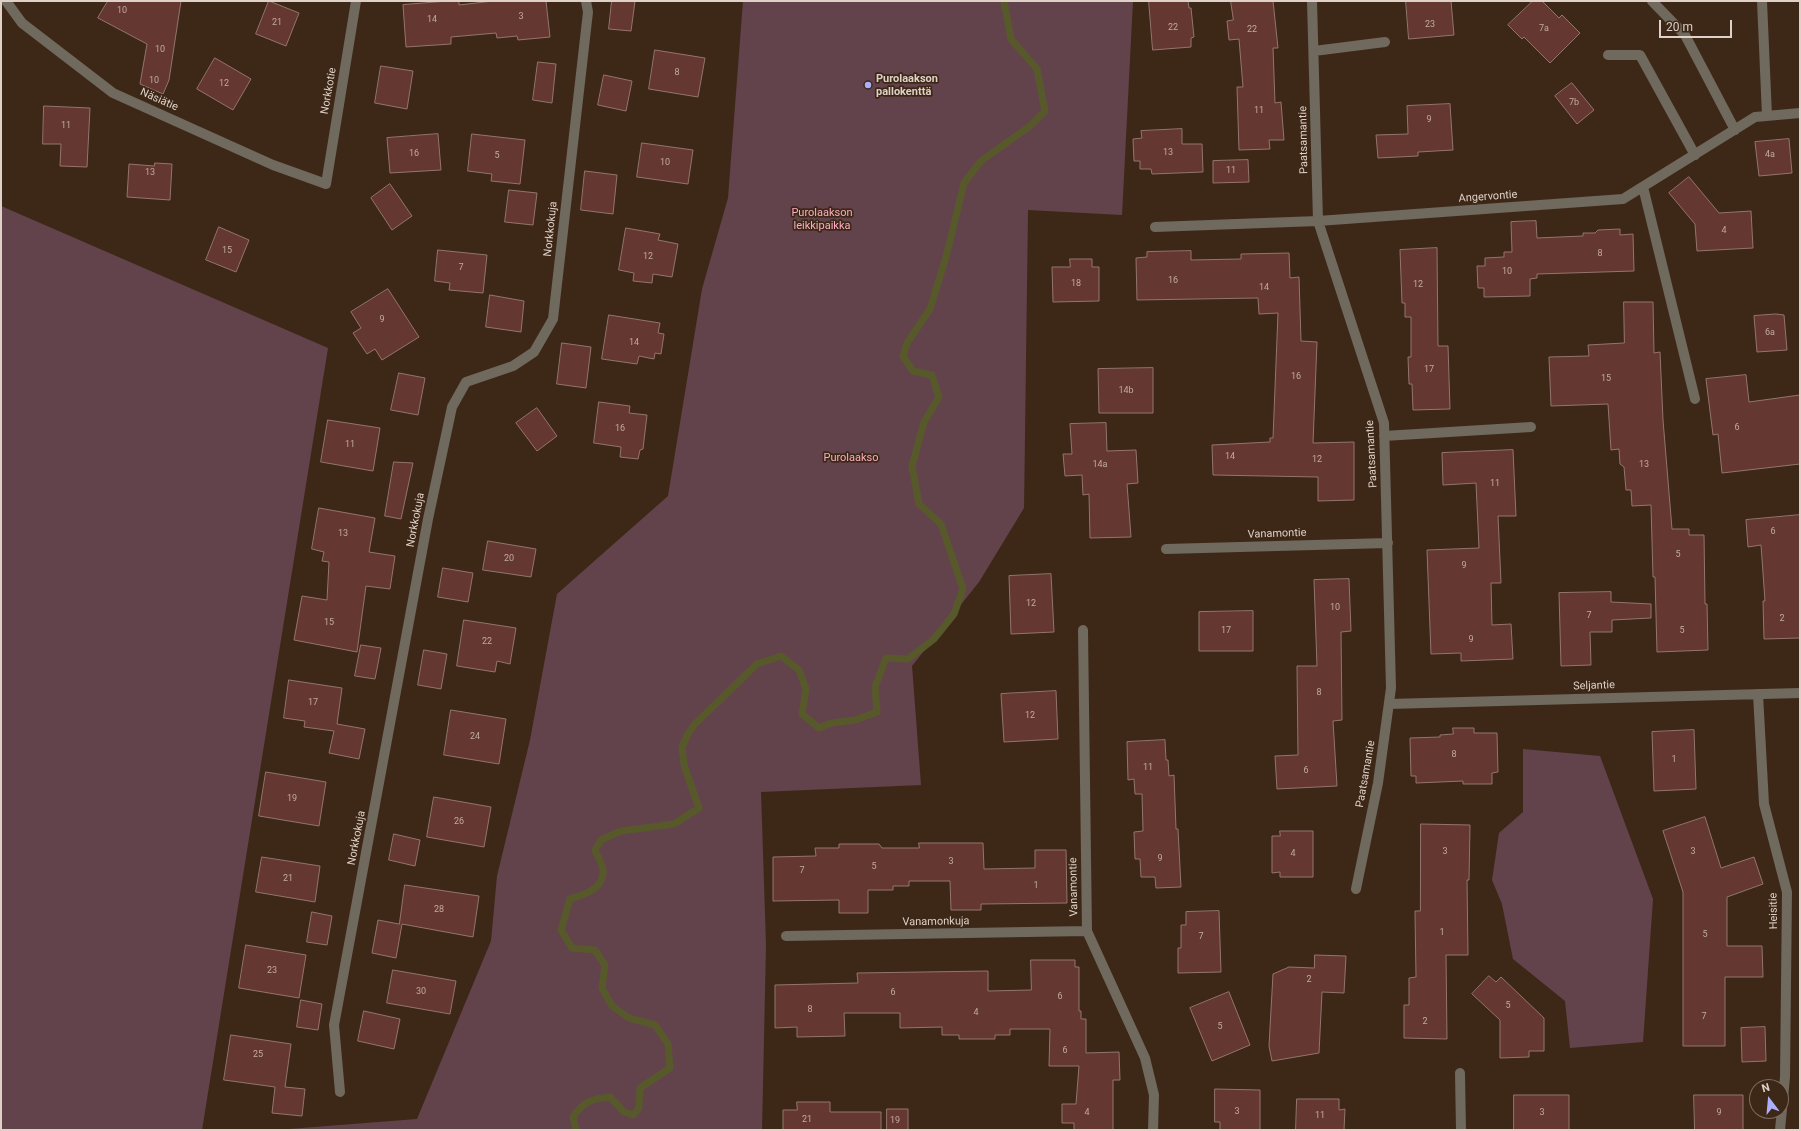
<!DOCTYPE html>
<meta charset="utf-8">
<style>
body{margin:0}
#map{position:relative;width:1801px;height:1131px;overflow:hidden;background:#3d2818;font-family:Roboto,sans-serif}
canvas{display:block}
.frame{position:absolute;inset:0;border:2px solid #dfd1c7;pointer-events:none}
.north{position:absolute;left:1749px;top:1079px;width:40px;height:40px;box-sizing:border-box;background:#3d2818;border:1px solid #7e6c5e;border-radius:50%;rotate:344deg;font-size:11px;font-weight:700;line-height:16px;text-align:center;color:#dfd1c7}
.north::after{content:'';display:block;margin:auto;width:14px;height:18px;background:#acaffb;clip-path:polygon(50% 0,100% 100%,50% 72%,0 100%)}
.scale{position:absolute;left:1659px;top:20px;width:73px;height:18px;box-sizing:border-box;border:2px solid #dfd1c7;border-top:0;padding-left:5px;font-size:12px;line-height:14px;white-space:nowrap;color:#dfd1c7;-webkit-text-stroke:3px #3d2818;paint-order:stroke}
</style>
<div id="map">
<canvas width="1801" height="1131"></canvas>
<div class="frame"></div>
<div class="north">N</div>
<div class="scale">20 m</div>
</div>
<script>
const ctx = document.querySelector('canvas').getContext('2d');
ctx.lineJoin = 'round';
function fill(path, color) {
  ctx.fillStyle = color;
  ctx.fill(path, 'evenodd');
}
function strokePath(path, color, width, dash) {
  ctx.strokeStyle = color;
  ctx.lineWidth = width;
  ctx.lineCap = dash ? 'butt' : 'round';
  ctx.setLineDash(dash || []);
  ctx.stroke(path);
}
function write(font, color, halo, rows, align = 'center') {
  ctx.font = font + ' Roboto,sans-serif';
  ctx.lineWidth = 3.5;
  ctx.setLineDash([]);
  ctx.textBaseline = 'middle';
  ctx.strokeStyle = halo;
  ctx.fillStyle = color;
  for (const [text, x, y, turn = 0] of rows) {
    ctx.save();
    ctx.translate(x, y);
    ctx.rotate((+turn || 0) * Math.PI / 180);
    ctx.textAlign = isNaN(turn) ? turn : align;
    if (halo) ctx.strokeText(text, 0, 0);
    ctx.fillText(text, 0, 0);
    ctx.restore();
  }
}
const green = new Path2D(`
 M743,1h390l-11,214 -94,-5 -4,298 -45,74 -67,84 9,119 -160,7 5,153 -4,185h-486l141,-11 74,-178 6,-65 33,-136 27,-146 111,-98 34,-207 26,-91z
 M1,206l327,142 -126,782h-201z
 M1523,749l77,7 53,143 -10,143 -73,6 -5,-47 -52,-42 -11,-55 -10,-24 7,-47 24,-21z`);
const stream = new Path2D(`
 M576,1130l-3,-13c11,-16 18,-18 37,-20l14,15 9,3 6,-7 1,-20 30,-20 -2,-24 -13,-19 -26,-7 -17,-12 -10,-18 3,-23 -10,-15 -23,-2 -11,-18 9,-31c13,-4 34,-10 33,-28 0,-7 -6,-15 -8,-21l6,-10 20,-9 53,-7 25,-16 -15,-43 -2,-18 6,-13 7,-10 62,-60 24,-8 18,14 7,19 -4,25 17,14 12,-5 24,-3 22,-8 -2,-25 11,-29 22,1 26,-20 20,-25 9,-25 -22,-65 -22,-20 -7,-38 12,-44 15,-25 -7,-22 -19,-4 -10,-15 4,-13 23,-34 16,-52 18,-74 17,-22 49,-35 15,-15 -8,-42 -26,-30 -7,-38`);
const building = new Path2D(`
 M108,1h73l-12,79 -6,14 -23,-10 7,-40 -49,-26z
 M269,1l30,12 -13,33 -30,-12z
 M448,1h11v4l34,-4h53l4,36 -32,3 -1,-4 -20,2 -1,-5 -45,4v7l-45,3 -3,-42z
 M612,1h23l-4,30 -22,-2z
 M1149,1h39l1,7h2l3,29 -3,1v9l-38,3z
 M1231,1h42l5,47h-5l2,55 6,-1 3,38h-15l1,9 -31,1 -2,-63h6l-4,-48 -10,1 -2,-19 6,-1z
 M1406,1h45l3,34 -45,4z
 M1533,1h9l17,17 3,-3 18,18 -30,30 -26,-26 -2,2 -14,-14z
 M655,50l50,8 -7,39 -49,-8z
 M215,58l36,21 -18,31 -36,-21z
 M538,62l18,2 -4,39 -19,-3z
 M381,66l32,5 -6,38 -32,-6z
 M604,75l28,6 -6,30 -28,-6z
 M1572,83l22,27 -17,14 -22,-28z
 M1450,104l3,46 -35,2v4l-40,2 -2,-23 32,-1 -1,-28z
 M44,106l46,2 -3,59 -27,-1 1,-22h-18z
 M1182,129v15h20l1,28 -51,2 -1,-5h-11v-8h-6l-1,-22 9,-1 -1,-7z
 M438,134l3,36 -51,3 -3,-35z
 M472,134l53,6 -5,44 -29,-3 1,-7 -24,-3z
 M1789,139l3,34 -33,3 -4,-34z
 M642,143l51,7 -5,34 -51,-7z
 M1248,160l1,22 -36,1v-22z
 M155,163l17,1 -2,36 -43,-3 2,-33 25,2z
 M585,171l32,4 -4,39 -32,-4z
 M1689,177l30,36 32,-2 2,37 -56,3 -2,-27 -26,-31z
 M390,184l22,32 -20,14 -21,-32z
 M509,190l28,3 -4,32 -28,-3z
 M1536,221l1,17 46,-2v-3h12l3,-3 22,-1v6l13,-1 1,37 -97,3v4l-7,1v17l-46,1v-9h-6l-1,-22h8v-8l19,-1v-5h8l-1,-30z
 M219,227l30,13 -13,32 -30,-12z
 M626,228l34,6 -2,6 20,4 -6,33 -19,-3 -1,9 -19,-2 1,-8 -15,-3z
 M1437,248l1,98h10l2,63 -37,1 -1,-26h-3l-1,-27h3v-40h-6v-14h-3l-2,-53z
 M438,250l49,5 -4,38 -34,-3 1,-7 -15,-2z
 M1191,251v9l50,-1v-5l48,-1 1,25 9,-1 2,64 16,1 -4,101 41,-1v58l-36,1v-24l-105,-2 -1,-30 58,-3v-4h3l5,-125 -19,1 -1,-16 -121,2 -1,-42 11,-1v-5z
 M1070,259h22v8h7v34l-46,1 -1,-35h18z
 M388,289l31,48 -37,23 -7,-11 -8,5 -14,-21 8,-5 -10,-16z
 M490,295l34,6 -3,31 -35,-5z
 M1624,302h29l1,51 6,-1 3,68 9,109h17v6h15l1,69h2l1,46 -51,2 -2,-75h-2l-2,-72 -19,1 -1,-16h-5l-2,-23 -4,-3 -1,-15 -8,1 -3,-46 -57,2 -2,-49 40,-1 -1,-11 36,-2z
 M1776,314l8,1 3,35 -30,2 -3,-36z
 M609,315l51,8 -2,10 6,1 -3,20 -6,-1 -1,6 -15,-3 -2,8 -35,-5z
 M562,343l29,4 -5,41 -29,-4z
 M1153,368v45h-54l-1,-44z
 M399,373l26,5 -7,37 -27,-5z
 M1746,375l3,27 51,-7v69l-78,9 -4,-39 -5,1 -7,-56z
 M599,402l31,4 -1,7 18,2 -4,34 -3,1 -2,9 -18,-2 1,-10 -27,-4z
 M537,408l20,28 -20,15 -21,-28z
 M328,420l52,8 -7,43 -52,-9z
 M1106,423l1,28 29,-1 2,33 -11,1 4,53 -41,1 -1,-44 -6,1 -1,-20 -17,1 -2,-22h9l-2,-30z
 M1513,450l3,66h-18l3,67h-10l1,42 19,-1 2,35 -52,2v-8l-30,1 -4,-104 52,-2 -3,-65 -33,2 -1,-32z
 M394,462l19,1 -12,56 -16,-3z
 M319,508l56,10 -6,34 26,4 -5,33 -24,-3 -9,66 -63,-12 8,-44 25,4 2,-38 -7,-1 2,-9 -12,-3z
 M1800,515v123l-36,1 -1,-38h2l-4,-56 -13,2 -2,-27z
 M488,541l48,8 -5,28 -48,-7z
 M443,568l30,5 -5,29 -30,-5z
 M1051,574l3,58 -43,2 -2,-58z
 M1349,579l2,52 -10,1 1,88 -9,1 4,65 -60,3 -2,-33 23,-1 -1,-89h20l-3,-86z
 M1611,592v10l40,2v14l-39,2v12h-22l1,33 -30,1 -2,-73z
 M1253,611v40h-54v-39z
 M464,620l52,8 -6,36 -13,-3 -2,11 -38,-6z
 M361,645l20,3 -6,31 -20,-3z
 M424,650l23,4 -6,35 -23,-4z
 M289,680l53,8 -5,36 28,5 -6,30 -30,-6 5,-22 -30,-4 1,-6 -21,-3z
 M1056,691l2,48 -54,3 -3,-48z
 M451,710l55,9 -7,45 -55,-9z
 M1453,728h21v5h23l1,39 -6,1v11h-29v-3l-47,2v-7h-5l-1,-38 30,-1v-2l13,-1z
 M1694,730l2,59 -42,2 -2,-59z
 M1165,740l1,20h2l1,16 5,-1 2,54h2l3,58 -25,1 -1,-11h-14l-1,-18h-5l-1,-27 9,-1 -1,-37h-7l-1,-15 -6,1 -1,-38z
 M266,772l60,10 -7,44 -60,-10z
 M434,797l57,10 -7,40 -57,-10z
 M1705,817l16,51 33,-11 9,27 -36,13v49h35l1,31h-38v69h-42v-154l-20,-61z
 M1421,824l49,1 -1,55h-2l1,75h-22l1,84 -43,-1v-33h5v-27l7,-1 -1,-66h5z
 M1280,831h33v46h-33v-5l-8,1v-37h8z
 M394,834l26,6 -5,26 -26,-6z
 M919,843h64l1,26 51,-1v-18h31l1,53 -86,1v6h-30l-1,-29h-41v5h-16v4h-25v23h-29v-13l-66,1v-44l43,-1 -1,-8h24v-4h40l3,4h37z
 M262,857l58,9 -5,36 -59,-10z
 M405,885l74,11 -6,41 -71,-13 -6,34 -24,-5 6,-33 21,4z
 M1219,911l2,61 -43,1v-25h3v-23h5v-13z
 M312,912l20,4 -5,29 -20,-3z
 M246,945l60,10 -7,43 -60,-10z
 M1315,955l31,1 -2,37 -22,-1 -3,61 -47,8 -3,-15 4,-72 16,-7 25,1z
 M1031,960h44v7h4v44h2v8h5v34l33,-1 1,28h-7v50h-39v-7h-12v-19h14l3,-38h-30l1,-37h-40v6h-15v4h-36v-4h-17v-8l-42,1v-15h-56l1,23 -48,1v-10l-22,1v-43l83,-2 -1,-10 131,-2v20l43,-1z
 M393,970l63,11 -6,33 -63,-11z
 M1489,976l7,6 5,-5 43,41v33h-15v6l-29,1v-38l-28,-26z
 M1229,992l21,53 -38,16 -22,-53z
 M301,1000l21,4 -4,26 -21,-3z
 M364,1011l36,8 -6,30 -36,-8z
 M1765,1027l1,34 -24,1 -1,-34z
 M231,1035l60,9 -6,43 20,2 -3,27 -30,-3 3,-26 -51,-7z
 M1215,1089l45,1v40h-40v-8h-5z
 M1514,1095h55v35h-55z
 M1694,1095h49v35h-48z
 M1297,1099h42v11l6,-1 -1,21h-48z
 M797,1102h33v10h51v18h-98v-20h14z
 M887,1109h21v21h-21z`);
const minor = new Path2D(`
 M6,1l16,22 91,70 160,72 53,19 30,-183
 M1312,1l6,220 66,202 7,265 -13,95 -22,106
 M1652,1l33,34 50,95
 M1762,1l5,115
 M1314,51l71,-9
 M1608,55h32l55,100
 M1643,187l52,212
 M1155,227l163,-6 305,-22 132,-82 45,-4
 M1384,436l147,-9
 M1166,549l222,-6
 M1083,630l4,301 58,127 9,37 -1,35
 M1758,694l6,110 23,88 -2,185 -5,53
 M1389,704l411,-11
 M786,936l301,-5
 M1460,1073l1,57
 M340,1092l-6,-67 94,-506 24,-112 14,-25 47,-16 21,-14 19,-33 35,-307 -2,-11`);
const markers = [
 [868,85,4,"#acaffb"]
];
const numberNames = [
 ["10",122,11],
 ["3",521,17],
 ["14",432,20],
 ["21",277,23],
 ["23",1430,25],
 ["22",1173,28],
 ["7a",1544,29],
 ["22",1252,30],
 ["10",160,50],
 ["8",677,73],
 ["10",154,81],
 ["12",224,84],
 ["7b",1574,103],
 ["11",1259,111],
 ["9",1429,120],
 ["11",66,126],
 ["13",1168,153],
 ["16",414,154],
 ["4a",1770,155],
 ["5",497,156],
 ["10",665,163],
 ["11",1231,171],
 ["13",150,173],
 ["4",1724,231],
 ["15",227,251],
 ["8",1600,254],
 ["12",648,257],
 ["7",461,268],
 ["10",1507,272],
 ["16",1173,281],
 ["18",1076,284],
 ["12",1418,285],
 ["14",1264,288],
 ["9",382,320],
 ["6a",1770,333],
 ["14",634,343],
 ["17",1429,370],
 ["16",1296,377],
 ["15",1606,379],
 ["14b",1126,391],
 ["6",1737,428],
 ["16",620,429],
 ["11",350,445],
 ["14",1230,457],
 ["12",1317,460],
 ["14a",1100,465],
 ["13",1644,465],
 ["11",1495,484],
 ["6",1773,532],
 ["13",343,534],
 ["5",1678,555],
 ["20",509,559],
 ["9",1464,566],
 ["12",1031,604],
 ["10",1335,608],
 ["7",1589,616],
 ["2",1782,619],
 ["15",329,623],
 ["17",1226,631],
 ["5",1682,631],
 ["9",1471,640],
 ["22",487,642],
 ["8",1319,693],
 ["17",313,703],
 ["12",1030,716],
 ["24",475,737],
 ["8",1454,755],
 ["1",1674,760],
 ["11",1148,768],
 ["6",1306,771],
 ["19",292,799],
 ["26",459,822],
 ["3",1445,852],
 ["3",1693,852],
 ["4",1293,854],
 ["9",1160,859],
 ["3",951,862],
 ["5",874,867],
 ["7",802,871],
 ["21",288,879],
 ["1",1036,886],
 ["28",439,910],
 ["1",1442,933],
 ["5",1705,935],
 ["7",1201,937],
 ["23",272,971],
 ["2",1309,980],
 ["30",421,992],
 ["6",893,993],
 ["6",1060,997],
 ["5",1508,1006],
 ["8",810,1010],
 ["4",976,1013],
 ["7",1704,1017],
 ["2",1425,1022],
 ["5",1220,1027],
 ["6",1065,1051],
 ["25",258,1055],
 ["3",1237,1112],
 ["4",1087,1113],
 ["3",1542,1113],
 ["9",1719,1113],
 ["11",1320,1116],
 ["21",807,1120],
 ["19",895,1121]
];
const poiNames = [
 ["Purolaakson",876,79],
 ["pallokenttä",876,92]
];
const streetNames = [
 ["Norkkotie",329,91,-80],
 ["Näsiätie",159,100,24],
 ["Paatsamantie",1304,140,-91],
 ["Angervontie",1488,197,-4],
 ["Norkkokuja",551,229,-84],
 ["Paatsamantie",1372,454,-93],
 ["Norkkokuja",416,520,-79],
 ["Vanamontie",1277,534,-2],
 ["Seljantie",1594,686,-2],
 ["Paatsamantie",1366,774,-80],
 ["Norkkokuja",357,838,-79],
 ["Vanamontie",1074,887,-91],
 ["Heisitie",1774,911,-91],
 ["Vanamonkuja",936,922,-1]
];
const parkNames = [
 ["Purolaakson",822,213],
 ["leikkipaikka",822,226],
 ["Purolaakso",851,458]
];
fill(green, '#63434b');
strokePath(stream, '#57592b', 7);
fill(building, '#653731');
strokePath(building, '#94746e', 1);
strokePath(minor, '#6f695e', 10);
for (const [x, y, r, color] of markers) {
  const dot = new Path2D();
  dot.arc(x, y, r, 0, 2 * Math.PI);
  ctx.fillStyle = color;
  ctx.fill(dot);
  strokePath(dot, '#3d2818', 1.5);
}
write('9px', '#c0aaa2', null, numberNames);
write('bold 11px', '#dfd1c7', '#3d2818', poiNames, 'left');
write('11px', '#dfd1c7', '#3d2818', streetNames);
write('11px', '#fcadc2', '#3d2818', parkNames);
</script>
